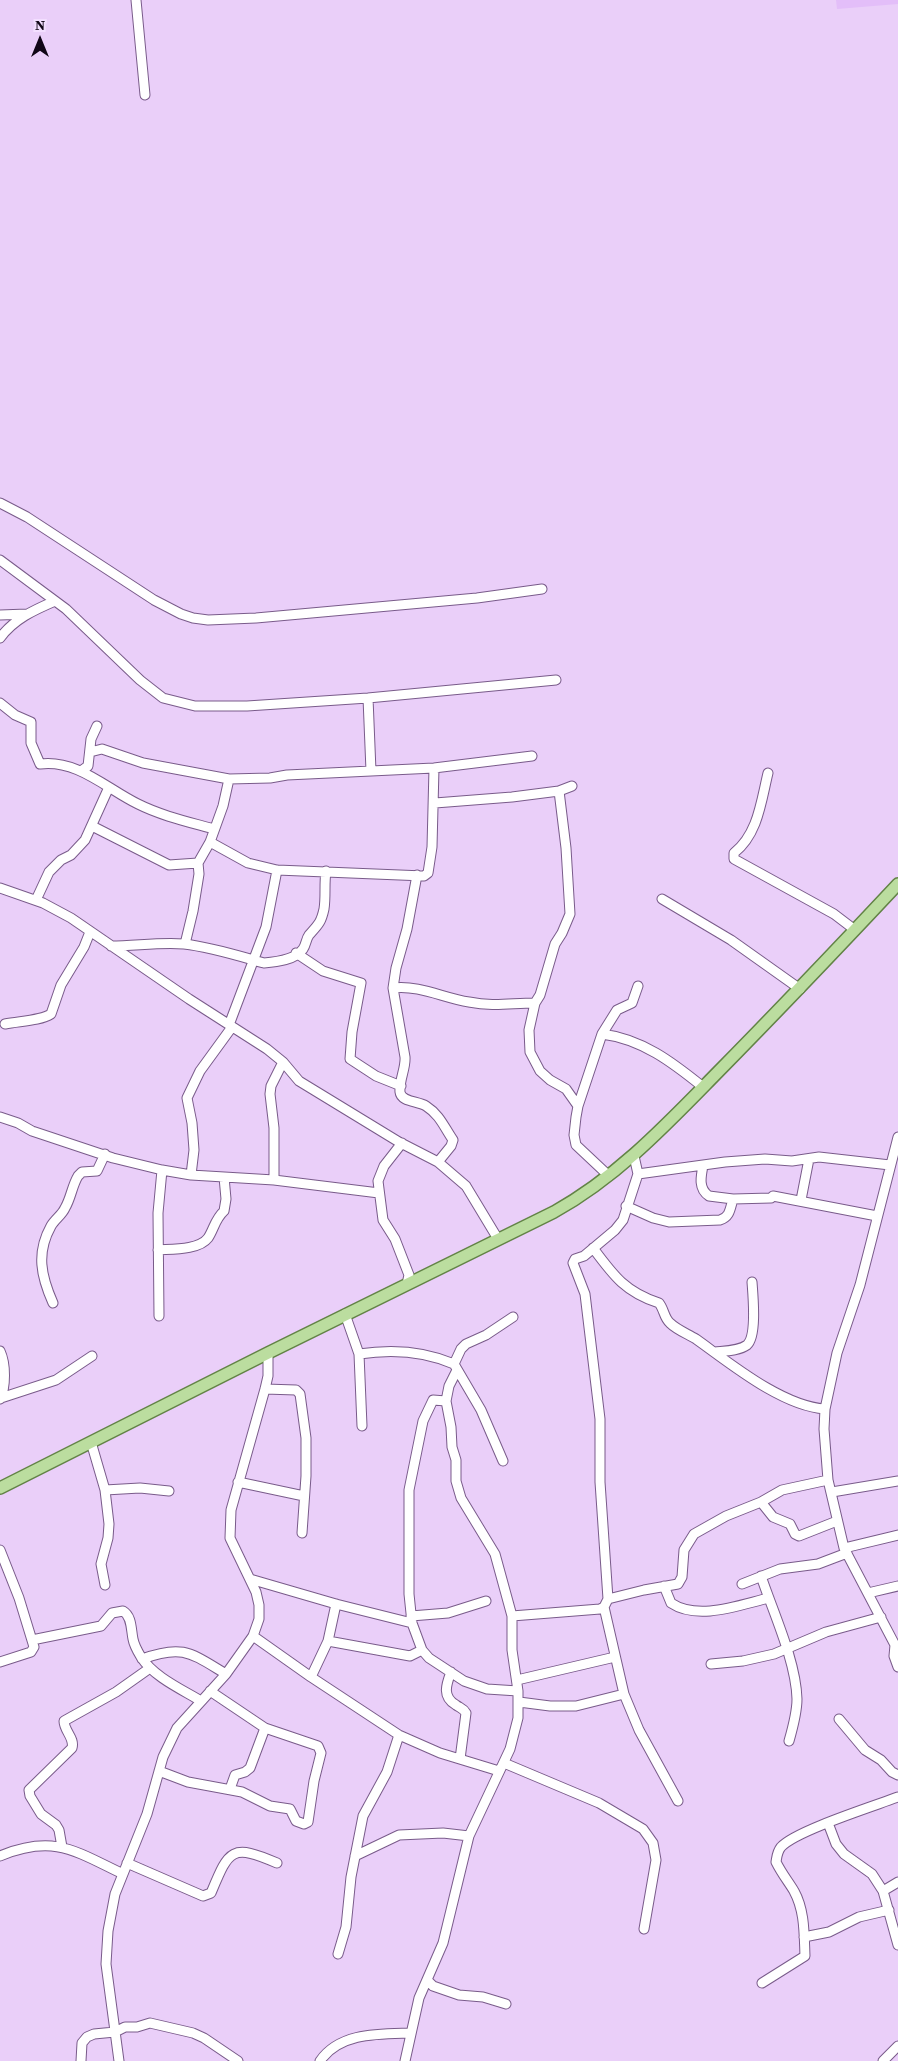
<!DOCTYPE html>
<style>
body{margin:0}
#map{position:relative;width:898px;height:2061px;overflow:hidden;background:#eacff9;font-family:"Source Serif 4",serif}
canvas{display:block}
.north{position:absolute;left:15px;top:15px;width:50px;height:50px;-webkit-text-stroke:4px #f3dfff;paint-order:stroke;rotate:0deg;font-size:14px;font-weight:700;line-height:20px;text-align:center;color:#110617}
.north::after{content:'';display:block;margin:auto;width:18px;height:22px;background:#110617;clip-path:polygon(50% 0,100% 100%,50% 72%,0 100%)}
</style>
<div id="map">
<canvas width="898" height="2061"></canvas>
<div class="north">N</div>
</div>
<script>
const ctx = document.querySelector('canvas').getContext('2d');
ctx.lineJoin = 'round';
function fill(path, color) {
  ctx.fillStyle = color;
  ctx.fill(path, 'evenodd');
}
function strokePath(path, color, width, dash) {
  ctx.strokeStyle = color;
  ctx.lineWidth = width;
  ctx.lineCap = dash ? 'butt' : 'round';
  ctx.setLineDash(dash || []);
  ctx.stroke(path);
}
const built = new Path2D(`
 M836,0h62v4l-61,5z`);
const minor = new Path2D(`
 M136,0l9,95
 M0,503l27,14 127,83 27,14 12,4 15,2 48,-2 221,-20 65,-9
 M0,560l66,49 74,71 23,18 32,8h52l121,-8 188,-18
 M0,615l27,-1
 M0,638c14,-19 34,-28 55,-37
 M368,698l3,73 63,-3 98,-12
 M0,703l15,12 16,7v21l9,21c37,-5 67,25 98,40 24,12 51,18 76,25
 M90,752l12,-3 41,14 86,16 41,-1 17,-3 84,-4
 M81,771l7,-5 3,-27 6,-13
 M768,773c-7,29 -10,61 -34,80v6l100,55 21,16
 M559,791l7,57 4,66 -8,19 -7,11 -15,51 -5,8 -6,27 1,22 10,19 10,9 16,9 12,17
 M435,803l77,-6 47,-6 13,-5
 M92,826l77,39 29,-2
 M210,842l38,21 29,7 147,6 4,-3 4,-26 2,-79
 M417,875l-10,54 -11,39 -3,20 12,69c1,11 -6,23 -5,35 1,10 18,9 26,14 14,9 18,21 27,34l-2,6 -13,16
 M0,888l43,15 28,15 118,81 78,50 16,13 16,19 100,61 39,20 28,24 32,53
 M662,899l69,41 69,49
 M36,900l13,-28 12,-12 10,-5 14,-15 24,-53
 M185,944l8,-33 6,-37 -1,-11 12,-21 13,-36 6,-27
 M111,946c24,0 49,-4 73,-2 27,3 55,12 80,19 13,-1 31,-3 39,-14 3,-4 3,-10 6,-14 9,-10 12,-12 15,-26 2,-13 0,-25 2,-38
 M296,953l27,18 38,12 -9,49 -2,27 26,17 25,10
 M393,988c27,-3 50,10 76,14 25,5 42,1 66,1
 M5,1024c14,-3 35,-3 46,-10l10,-29 23,-38 6,-15
 M229,1025l37,-98 11,-57
 M602,1034c40,5 70,28 101,53
 M0,1117l18,6 14,8 81,27 49,12 29,5 83,5 105,13
 M898,1137l-38,148 -23,68 -12,56 -1,20 4,51 16,68 51,97 -1,11 4,11
 M402,1143l-18,23 -6,15 5,39 12,19 14,36 -2,9
 M703,1166c-2,10 -5,23 6,30l24,3 38,-1 2,-2 104,20
 M638,1174l87,-12 40,-3 27,2 27,-4 71,8
 M191,1175l3,-25 -2,-27 -5,-25 13,-27 32,-44
 M609,1176l-33,-31 -2,-10 2,-18 2,-11 24,-72 15,-24 15,-7 6,-17
 M274,1180v-52l-4,-34 1,-8 12,-24
 M801,1200l8,-41
 M626,1206l27,12 16,4 51,-2c10,-3 10,-11 13,-21
 M593,1248c20,27 32,44 66,55 5,6 5,15 11,20 7,7 18,11 26,16 35,25 86,67 129,70
 M158,1250c14,-1 41,0 50,-12 6,-9 7,-19 16,-27l2,-12 -2,-22
 M53,1303c-12,-27 -17,-50 -2,-77 4,-7 11,-11 14,-18 6,-10 7,-22 13,-32l4,-4 15,-1 8,-17
 M345,1314l14,40 3,72
 M159,1316l-1,-103 4,-43
 M0,1351c6,13 6,36 0,48
 M715,1352c9,-1 24,-1 32,-7 10,-9 6,-49 5,-63
 M359,1354c32,-5 65,-3 95,10l27,46 22,51
 M454,1364l7,-15 5,-5 20,-9 27,-18
 M265,1389l31,1 4,4 6,44v38l-4,57
 M1,1398l55,-18 36,-24
 M446,1401l-13,-1 -10,21 -14,69v104l3,29 10,27 7,8 35,23 23,8 31,2
 M91,1442l14,48 4,34 -1,14 -7,26 4,21
 M238,1482l66,14
 M105,1490l35,-2 29,3
 M832,1492l66,-11
 M761,1502l12,15 17,7 5,10 4,2 38,-15
 M844,1548l54,-13
 M0,1550l19,48 15,49 -3,5 -31,10
 M761,1576c12,36 35,85 36,123 0,14 -4,28 -8,42
 M250,1579l86,25 76,19
 M742,1584l38,-15 38,-5 29,-11
 M664,1586l7,17c27,18 68,2 98,-5
 M868,1593l30,-7
 M608,1599l36,-9 34,-6 4,-7 2,-27 10,-16 32,-18 35,-14 21,-12 46,-10
 M604,1607l20,87 15,36 39,71
 M411,1616l37,-3 38,-12
 M512,1616l88,-7 4,-2 4,-8 -8,-117v-63l-15,-125 -12,-31 2,-4 9,-3 31,-26 8,-10 15,-46 -4,-18
 M253,1636l58,41 88,58 41,18 59,18
 M32,1640l69,-14 11,-13 11,-2c9,5 8,19 10,28 1,6 5,13 8,18 13,20 40,32 60,44
 M328,1641l82,15 12,-6
 M142,1659c41,-15 49,-6 84,15
 M711,1664l32,-3 31,-7 52,-22 55,-15
 M451,1672c-5,13 -9,25 5,33 4,3 7,3 10,8l-6,46
 M311,1677l17,-36 8,-37
 M517,1680l98,-23
 M519,1702l31,4h26l48,-12
 M839,1719l26,31 16,10 11,12 6,3
 M504,1763l95,40 44,26 10,14 3,17 -12,69
 M159,1771l29,11 54,10 28,14 20,3 6,12 8,3 4,-2 6,-41 7,-28 -3,-7 -53,-18 -55,-37
 M230,1789l5,-14 10,-3 5,-4 15,-40
 M828,1823l8,21 8,10 28,20 11,17 15,54
 M62,1847l-3,-17 -3,-5 -15,-11 -11,-18 -1,-6 43,-42c3,-10 -8,-17 -8,-27l52,-29 34,-24
 M0,1856c54,-22 75,-5 123,18
 M355,1856l44,-21 44,-2 26,3
 M127,1863l76,33 8,-3c18,-43 20,-50 66,-30
 M883,1891l15,-9
 M804,1937l25,-5 30,-15 30,-7
 M338,1954l8,-27 5,-50 12,-61 24,-44 12,-37
 M428,1981l5,5 26,9 24,2 23,7
 M762,1983l43,-27c-1,-22 0,-45 -11,-65 -6,-10 -12,-17 -18,-29 1,-6 1,-10 5,-15 14,-16 93,-41 117,-50
 M81,2061l1,-18 5,-6 7,-3 21,-2 10,-5h12l13,-4 43,10 11,5 34,23
 M119,2061l-13,-97 2,-33 7,-37 32,-80 16,-57 14,-29 49,-54 27,-38 6,-17v-14l-3,-13 -26,-54 1,-28 34,-121 3,-13v-23
 M320,2061c20,-29 60,-27 91,-28
 M405,2061l14,-63 24,-55 26,-107 41,-87 8,-31v-27l-6,-41v-34l-17,-62 -34,-56 -5,-17v-21l-4,-13 -1,-20 -5,-26 3,-15 8,-16
 M883,2061l15,-15`);
const major = new Path2D(`
 M0,1488l268,-135 286,-141c63,-35 111,-86 161,-137 62,-63 123,-127 183,-191`);
fill(built, '#e3bef9');
strokePath(minor, '#795b8a', 11);
strokePath(major, '#628346', 14);
strokePath(minor, '#fff', 9);
strokePath(major, '#bbdd9f', 11);
</script>
